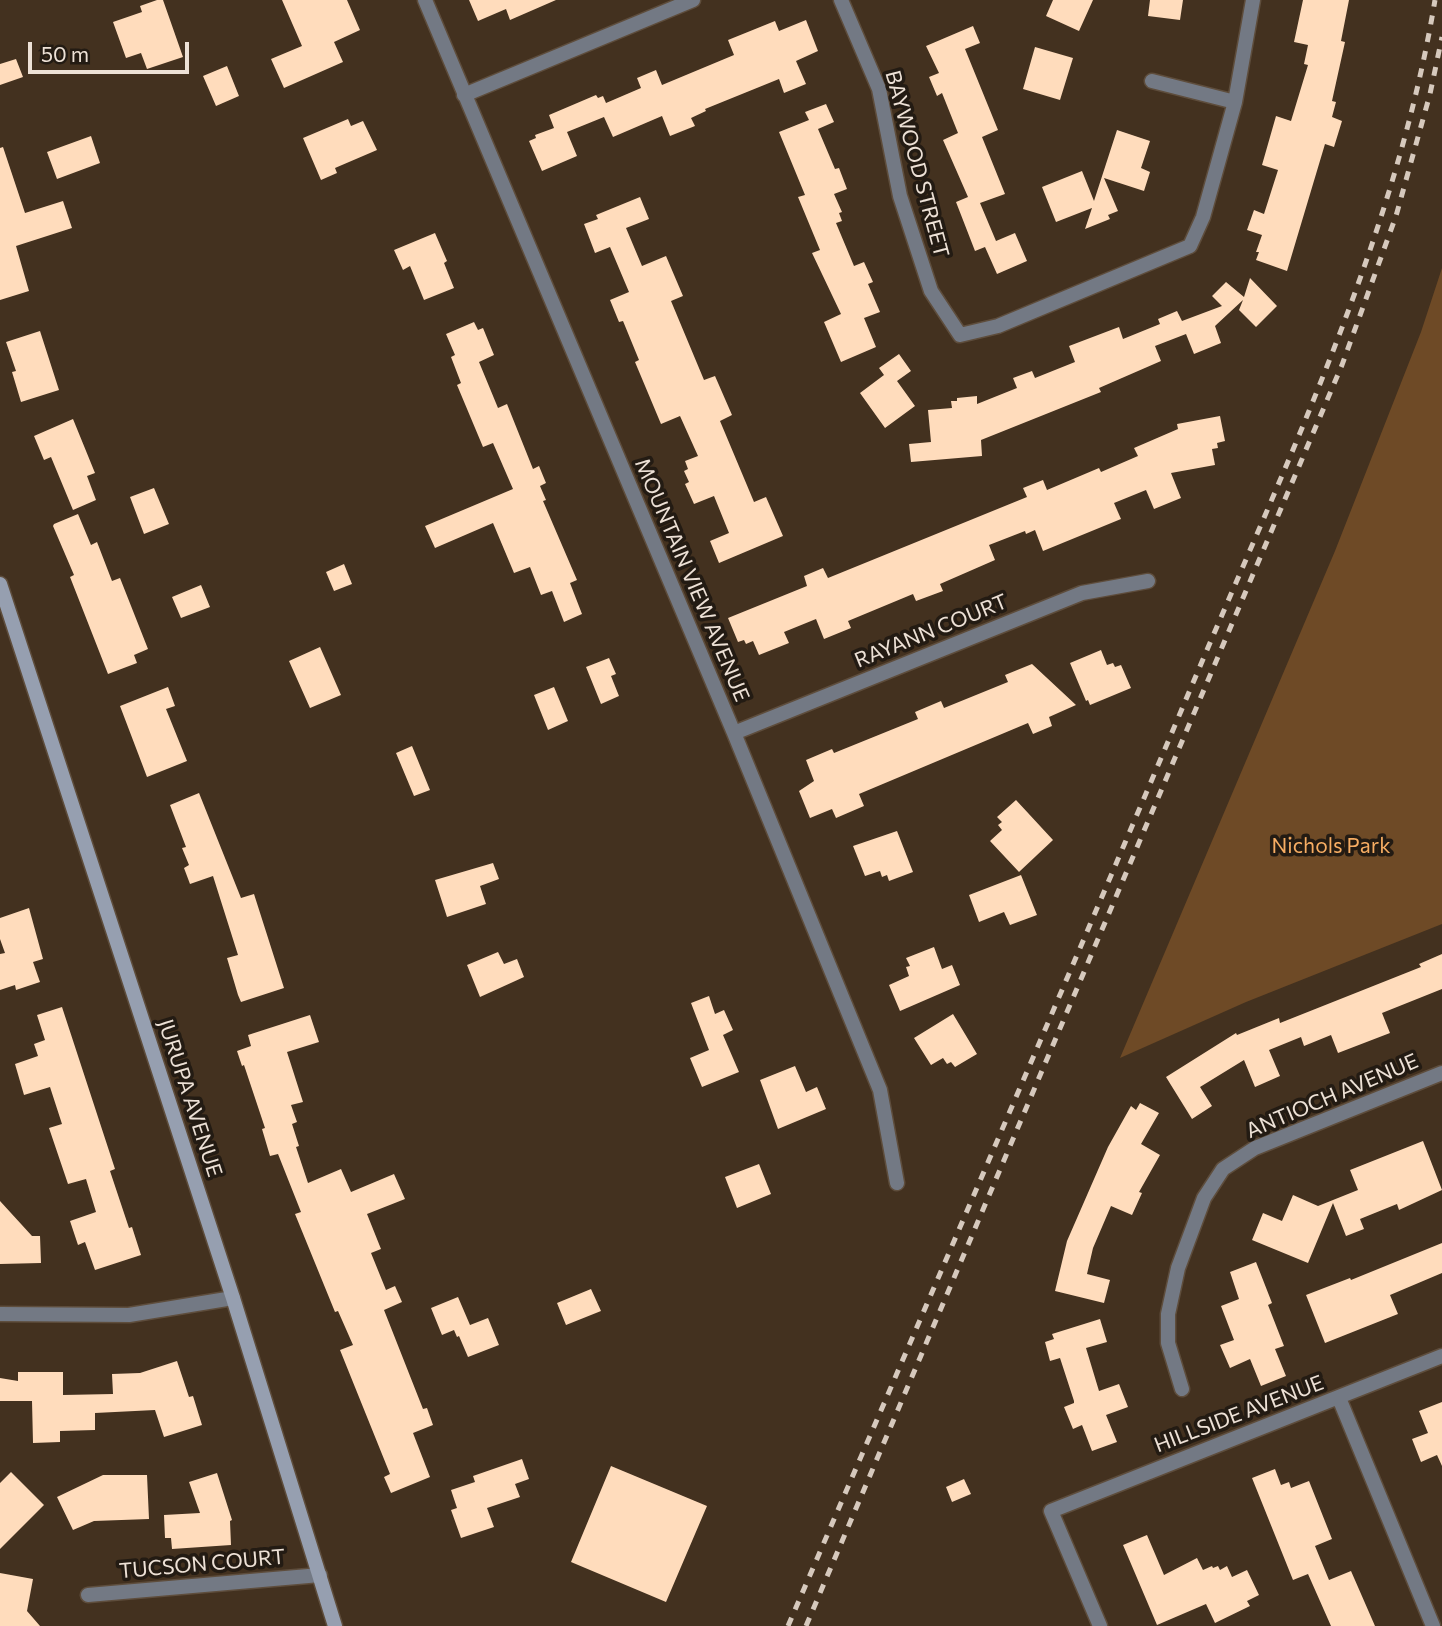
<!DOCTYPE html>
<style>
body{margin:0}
#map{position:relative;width:1442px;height:1626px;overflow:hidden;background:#43311f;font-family:Commissioner,sans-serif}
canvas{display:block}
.scale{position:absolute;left:28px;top:42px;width:161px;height:32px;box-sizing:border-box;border:4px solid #ede1d6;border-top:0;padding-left:9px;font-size:21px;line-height:24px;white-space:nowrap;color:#ede1d6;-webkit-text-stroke:5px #231b13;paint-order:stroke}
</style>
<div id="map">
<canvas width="1442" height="1626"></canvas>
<div class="scale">50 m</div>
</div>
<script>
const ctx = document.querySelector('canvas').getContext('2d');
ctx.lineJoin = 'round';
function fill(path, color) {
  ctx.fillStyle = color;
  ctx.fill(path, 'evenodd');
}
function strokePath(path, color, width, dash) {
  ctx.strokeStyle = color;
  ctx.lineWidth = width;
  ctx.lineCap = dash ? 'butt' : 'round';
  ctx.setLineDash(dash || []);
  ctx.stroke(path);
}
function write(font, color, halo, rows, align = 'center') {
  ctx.font = font + ' Commissioner,sans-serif';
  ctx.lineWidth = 7;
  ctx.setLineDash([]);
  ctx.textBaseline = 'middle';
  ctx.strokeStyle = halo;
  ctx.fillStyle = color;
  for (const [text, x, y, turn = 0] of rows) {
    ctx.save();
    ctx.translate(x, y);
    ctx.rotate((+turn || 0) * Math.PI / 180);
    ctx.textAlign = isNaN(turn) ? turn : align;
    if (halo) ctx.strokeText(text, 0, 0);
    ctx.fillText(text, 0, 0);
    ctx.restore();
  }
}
const green = new Path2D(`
 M1442,268v656l-196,78 -126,56 215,-507 86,-219z`);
const building = new Path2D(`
 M157,0h6l20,57 -36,12 -6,-16 -15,5 -13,-36 29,-10 -2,-6z
 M282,0h65l13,30 -26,12 9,20 -59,26 -13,-29 31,-13z
 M469,0h87l-46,20 -4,-11 -28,12z
 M1053,0h40l-14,31 -33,-15z
 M1150,0h33l-3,20 -32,-4z
 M1303,0h46l-8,41 4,1 -13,59 4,1 -4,15 10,4 -8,26 -9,-3 -38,127 -31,-11 3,-8h-3l6,-17 -15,-5 7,-20 10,4 14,-44 -16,-5 14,-49 15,5 17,-56 -4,-1 4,-19 -14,-3z
 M806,20l12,31 -22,10 10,23 -22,9 -5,-14 -74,30 1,2 -15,7 4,8 -25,10 -8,-20 -49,21 -9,-20 -37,15 10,24 -35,15 -13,-30 7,-3 -1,-3 19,-7 -5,-13 47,-20 2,3 5,-2 3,7 35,-15 -4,-10 19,-8 6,15 72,-30 -6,-15 47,-19 4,10z
 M973,26l7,17 -15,6 33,81 -16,7 23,57 -25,9 16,38 19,-8 12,28 -30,13 -12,-27 -10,4 -19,-49 12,-5 -25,-57 15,-7 -16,-40 -5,3 -8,-19 10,-4 -13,-27z
 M1035,47l38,11 -13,42 -37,-11z
 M16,59l7,18 -23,8v-21z
 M227,66l12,30 -23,10 -13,-30z
 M826,104l8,18 -16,7 17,40 4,-1 8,21 -13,5 8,18 -3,1 3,8 -6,2 18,43 10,-4 9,20 -5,2 12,28 -16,6 12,29 -35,15 -17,-40 17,-8 -29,-61 8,-3 -22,-53 7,-2 -26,-63 30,-12 -4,-8z
 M348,119l3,7 12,-5 14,29 -42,18 2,5 -16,7 -18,-42z
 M1117,130l33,11 -9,27 9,4 -6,19 -40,-13 14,33 -10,4 2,4 -25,10 7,-21 -36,14 -14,-35 40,-16 12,30z
 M91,136l9,27 -43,16 -10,-27z
 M3,147l22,66 38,-12 9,27 -56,18 13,45 -29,9v-152z
 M640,197l9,22 -23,9 16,38 24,-10 17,40 -12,5 33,79 11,-4 17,39 -12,6 34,81 12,-5 17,39 -64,27 -9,-22 19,-8 -15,-37 -20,8 -9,-20 4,-2 -5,-11 4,-2 -3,-8 13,-5 -18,-40 -19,8 -26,-62 4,-2 -16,-39 -4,1 -9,-22 19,-8 -19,-45 -15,6 -11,-29 14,-5 -2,-4z
 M435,233l12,28 -3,2 10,25 -30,12 -14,-34 -7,4 -9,-20z
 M1250,278l27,28 -21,21 -17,-17 4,-10 -28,26 6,17 -27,11 -8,-20 -31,12 6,15 -62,27 2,4 -120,48 1,16 -71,6 -2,-18 22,-2 -3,-32 24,-2 -1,-7h6v-3l20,-2v8l40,-16 -4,-10 19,-7 3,7 40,-16 -6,-16 50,-19 4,12 37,-15 -2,-5 19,-8 5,10 40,-15 -10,-10 14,-14 18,15z
 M474,322l4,8 5,-2 11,27 -15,7 19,46 9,-4 26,65 6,-3 7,17 -6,3 6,14 -3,1 34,79 -7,3 12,31 -18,8 -12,-31 -11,4 -11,-28 -16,6 -21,-50 -58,25 -10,-22 88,-37 -20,-46 -10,4 -26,-62 4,-2 -10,-26 4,-2 -9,-21z
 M40,331l19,59 -38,12 -9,-30 4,-1 -10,-29z
 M899,354l12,17 -14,10 18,25 -30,22 -25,-35 24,-18 -5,-7z
 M1220,416l5,25 -8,2 1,5 -6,1 3,16 -44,8 10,25 -27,11 -8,-19 -32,13 7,16 -78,32 -8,-21 -9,4 -1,-3 -36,14 6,15 -55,24 3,7 -27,10 -3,-7 -65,27 3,7 -27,11 -8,-20 -32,13 5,11 -30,12 -6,-14 -7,3 -2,-4 -6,2 -10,-24 79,-32 -3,-10 19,-8 5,10 199,-81 -4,-9 20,-8 4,10 52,-22 2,4 37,-16 -4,-8 44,-19 -1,-5z
 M73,419l22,54 -8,3 9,24 -23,10 -22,-53 -7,3 -10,-24z
 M154,488l15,36 -25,10 -14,-37z
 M78,514l13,31 6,-3 15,39 8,-3 28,71 -14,6 3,8 -29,11 -38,-97 4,-2 -21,-49 1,-2z
 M344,564l8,20 -18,7 -8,-19z
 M201,585l9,22 -29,11 -9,-21z
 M320,647l21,48 -31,13 -21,-47z
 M1101,650l6,15 6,-2 2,4 6,-2 10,23 -41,17 -2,-5 -2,1 -16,-38z
 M609,658l7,16 -5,2 8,20 -18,8 -15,-37z
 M1032,664l44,41 -27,12 3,9 -19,8 -5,-11 -169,71 5,12 -28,12 -4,-9 -22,9 -11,-27 15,-10 -8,-21 26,-11 2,4 84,-34 -3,-7 26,-11 3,7 64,-26 -3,-7z
 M168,687l7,19 -9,3 21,52 -40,16 -27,-71z
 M554,687l14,34 -20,9 -14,-35z
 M412,746l18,44 -16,6 -18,-43z
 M199,793l42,105 13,-4 30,94 -43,14 -3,-7 -11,-37 11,-3 -25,-79 -23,8 -6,-16 5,-3 -7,-17 4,-1 -16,-42z
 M1016,800l37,40 -34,32 -29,-31 12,-11 -4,-5 4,-3 -5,-5z
 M897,831l16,41 -24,9 -2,-6 -5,2 -2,-6 -15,5 -12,-30z
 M493,863l6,16 -19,7 6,18 -39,13 -12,-37z
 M1021,875l16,40 -27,10 -6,-13 -25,10 -10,-27z
 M29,908l14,51 -10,3 7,20 -24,8 -1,-5 -15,5v-36l5,-1 -5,-14v-21z
 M934,947l8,22 10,-4 8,20 -60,26 -11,-26 20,-9 -3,-9 4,-1 -4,-8z
 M498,952l6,12 13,-5 7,18 -44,20 -13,-32z
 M1442,954v35l-60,24 8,20 -52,20 -7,-18 -27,11 -3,-9 -32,13 11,26 -25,11 -11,-27 -44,27 12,19 -20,13 -26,-42 70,-44 1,2 42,-17 1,5 141,-56 -2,-3z
 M709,996l6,18 9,-4 9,20 -10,5 16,37 -37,15 -12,-29 19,-8 -18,-47z
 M62,1007l53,162 -5,2 19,57 3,-1 9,28 -46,15 -10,-28 -7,3 -8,-24 26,-9 -10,-33 -18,5 -19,-56 13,-4 -12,-37 -26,8 -9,-31 23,-8 -4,-12 11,-4 -8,-25z
 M953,1014l24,40 -22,13 -4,-5 -4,2 -4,-6 -12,7 -17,-27z
 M310,1015l9,27 -32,10 16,50 -12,3 6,17 -5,2 7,22 -3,1 12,36 33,-14 10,23 43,-18 11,25 -38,15 14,35 -10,4 15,37 9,-4 7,16 -18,8 39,99 4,-1 6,17 -20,8 17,44 -39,16 -7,-16 6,-3 -50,-124 13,-5 -15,-34 -3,1 -40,-98 6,-2 -23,-58 -8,2 -8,-27 3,-1 -21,-63 -2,1 -5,-15 14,-5 -3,-11z
 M795,1066l11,26 11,-5 9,22 -48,20 -18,-49z
 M1140,1103l19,10 -18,31 19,11 -21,37 3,1 -10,22 -21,-9 -18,42 -6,26 23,6 -6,23 -49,-12 12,-50 41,-94 23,-41 5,4z
 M1423,1141l19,49 -43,20 -2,-6 -37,15 4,10 -18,7 -13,-33 -25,60 -56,-23 11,-27 19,8 11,-26 25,11 40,-16 -8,-20z
 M759,1164l12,30 -34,14 -12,-31z
 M0,1201l32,35h8l1,27 -41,1z
 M1442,1243v30l-52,22 8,19 -73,29 -19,-48 44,-17 1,2z
 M1256,1262l16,41 -4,2 16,41 -9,3 11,27 -25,10 -11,-27 -20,9 -10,-23 14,-5 -13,-34 18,-7 -9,-27z
 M591,1289l10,22 -35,14 -9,-22z
 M458,1297l12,28 18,-7 11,27 -31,12 -9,-21 -2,1 -3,-7 -12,5 -11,-27z
 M1100,1319l7,23 -21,6 13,43 20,-7 9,23 -22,8 11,27 -25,9 -10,-26 -9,4 -9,-22 10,-4v-2l-14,-43 -10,3 -5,-19 9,-3 -2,-5z
 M177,1361l12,36 4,-1 9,29 -38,12 -9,-27 -60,3v17l-35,1v11l-27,1 -1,-42h-32v-23l18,3v-9h45v23l50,-1 -1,-20 28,-1z
 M1442,1402v64l-5,-11 -16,7 -9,-23 16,-6 -9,-22z
 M522,1459l7,20 -14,5 5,13 -33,11 7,19 -33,11 -10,-28 6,-2 -6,-18 24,-8 -2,-6z
 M611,1466l96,40 -41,96 -95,-40z
 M1275,1469l6,16 8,-3 2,6 18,-7 23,58 -17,7 14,34 22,-9 24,55h-44l-23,-52 -15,6 -41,-102z
 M11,1472l33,33 -44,44v-66z
 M217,1473l15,47 -2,1 1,24 -59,4 -1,-11h-6l-1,-23 36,-2 -11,-31z
 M103,1475h44l2,44 -55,2 -21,9 -16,-33z
 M964,1479l7,15 -19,8 -6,-15z
 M1147,1535l17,40 33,-17 6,12 9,-4 1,2 5,-2 2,4 7,-4 5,11 15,-7 12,25 -12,6 3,5 -35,17 -9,-19 -49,21 -34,-80z
 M0,1573l33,6 -6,32 13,15h-40z`);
const minor = new Path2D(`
 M425,0l309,733 146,357 17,93
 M841,0l38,89 21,107 31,95 29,44 38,-9 192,-80 13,-29 32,-115 18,-102
 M1152,81l83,21
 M464,95l229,-95
 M734,733l348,-140 66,-12
 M0,1314l129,1 104,-17
 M1182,1389l-14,-46v-29l10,-46 26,-70 19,-29 32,-21 187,-75
 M1339,1398l94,228
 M88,1595l232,-20
 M1100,1626l-49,-115 391,-155`);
const secondary = new Path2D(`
 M0,584l233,714 102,328`);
const rail = new Path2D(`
 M788,1626c137,-318 275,-636 410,-955 92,-217 198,-436 237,-671
 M806,1626l536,-1261 54,-149 34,-122 12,-57`);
const streetNames = [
 ["BAYWOOD STREET",917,164,75],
 ["MOUNTAIN VIEW AVENUE",692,580,67],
 ["RAYANN COURT",931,631,-22],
 ["ANTIOCH AVENUE",1332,1096,-23],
 ["JURUPA AVENUE",190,1098,72],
 ["HILLSIDE AVENUE",1239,1414,-21],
 ["TUCSON COURT",202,1564,-5]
];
const parkNames = [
 ["Nichols Park",1331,846]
];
fill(green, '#6e4a26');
fill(building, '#ffdcbc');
strokePath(minor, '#5e4d3c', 17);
strokePath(secondary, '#5e4d3c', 17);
strokePath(minor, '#737984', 14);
strokePath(secondary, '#969fb0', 14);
strokePath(rail, '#d6c9bd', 5, [9, 9]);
write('21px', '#ede1d6', '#231b13', streetNames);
write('21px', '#f7ad63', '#231b13', parkNames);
</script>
